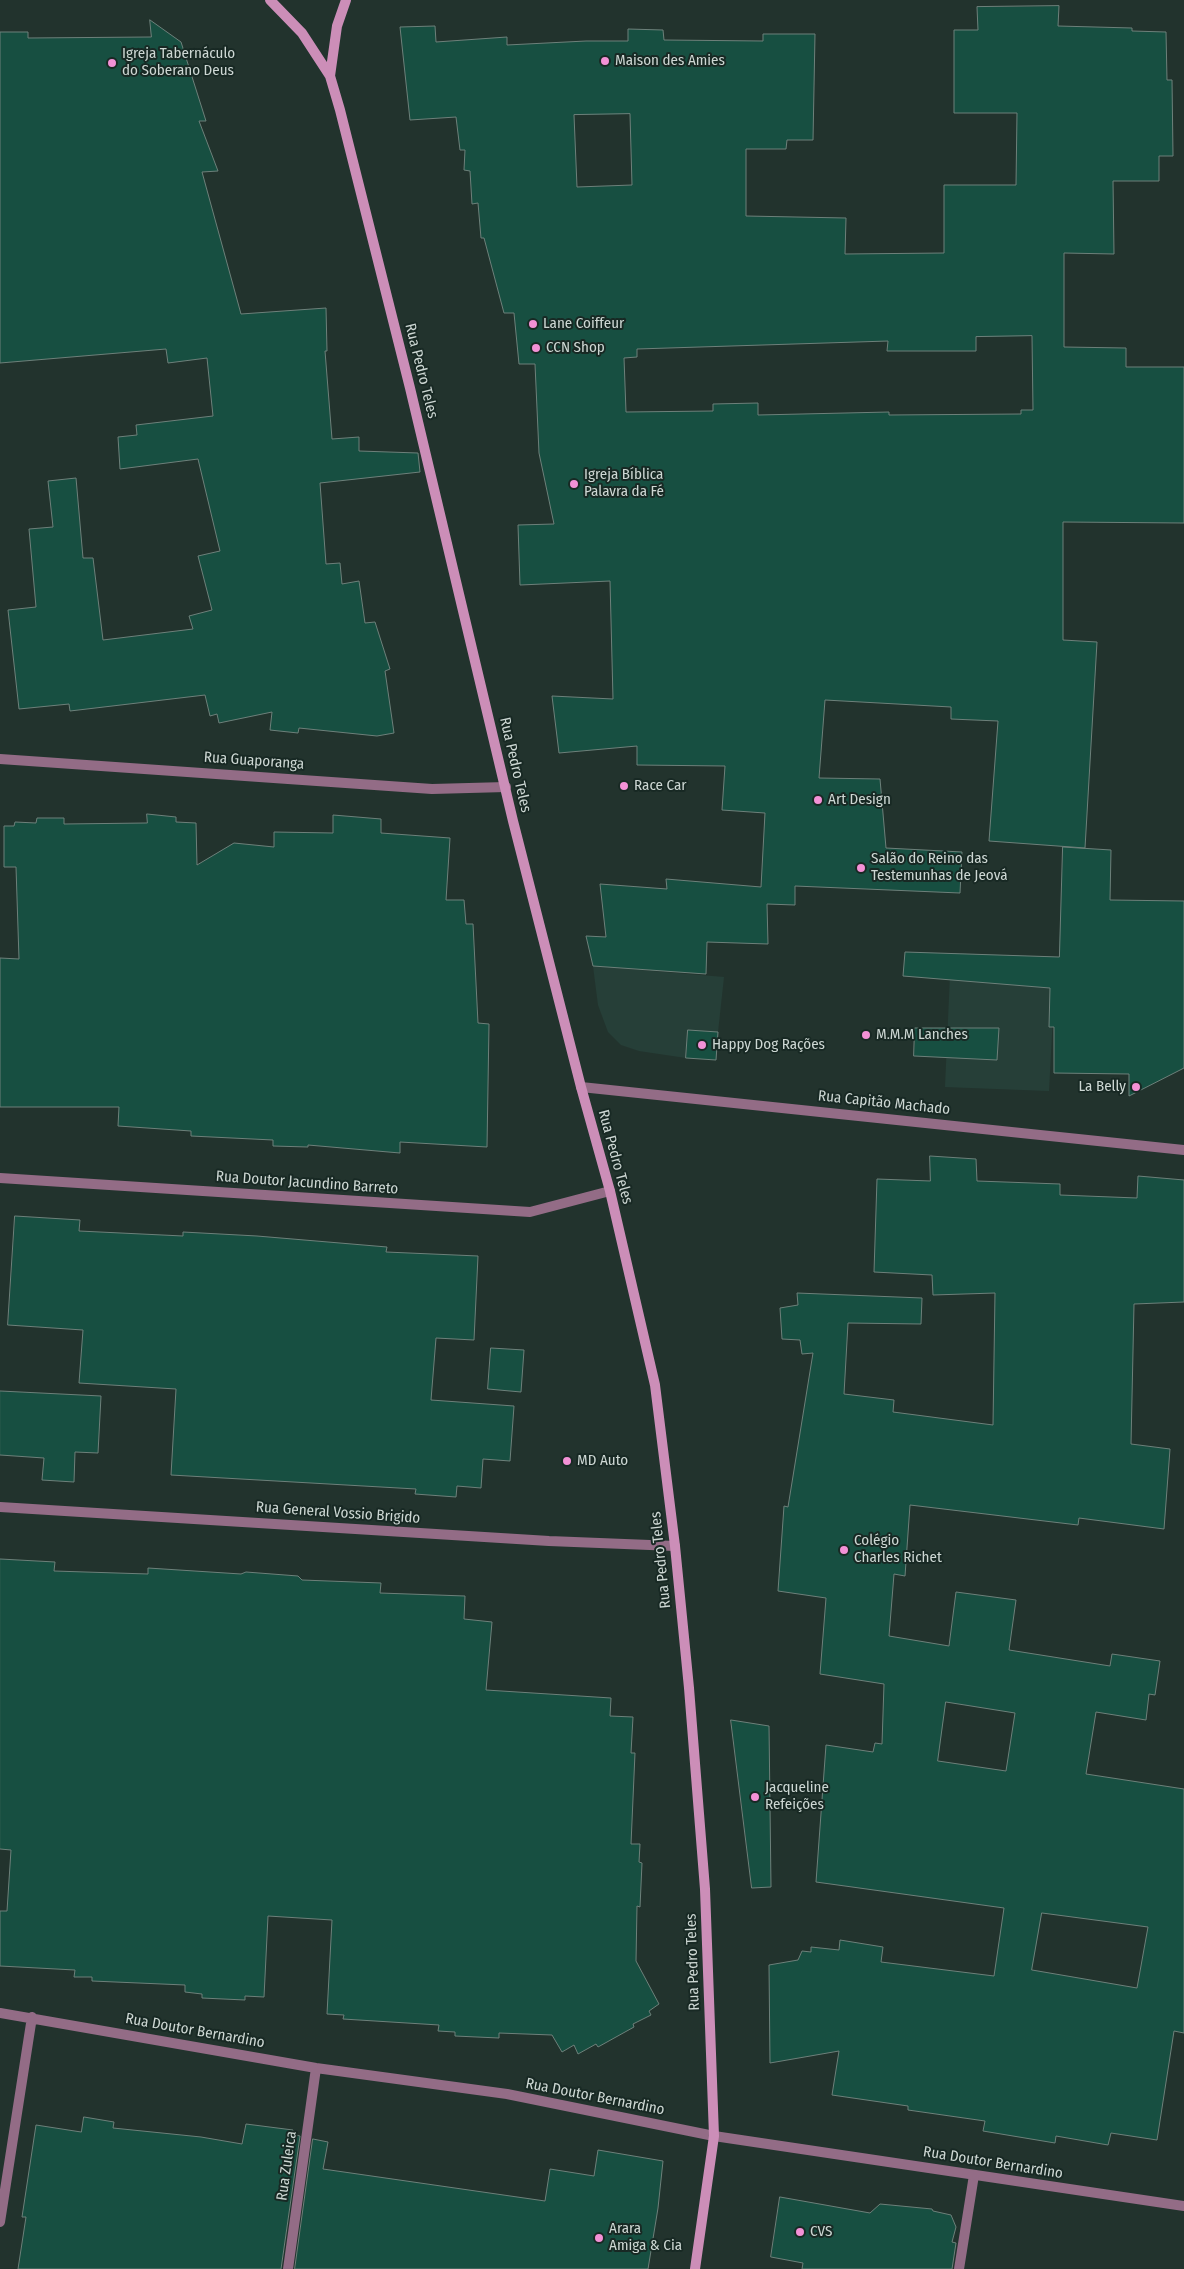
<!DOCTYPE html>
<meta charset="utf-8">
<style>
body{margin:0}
canvas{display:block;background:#22332d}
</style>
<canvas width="1184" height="2269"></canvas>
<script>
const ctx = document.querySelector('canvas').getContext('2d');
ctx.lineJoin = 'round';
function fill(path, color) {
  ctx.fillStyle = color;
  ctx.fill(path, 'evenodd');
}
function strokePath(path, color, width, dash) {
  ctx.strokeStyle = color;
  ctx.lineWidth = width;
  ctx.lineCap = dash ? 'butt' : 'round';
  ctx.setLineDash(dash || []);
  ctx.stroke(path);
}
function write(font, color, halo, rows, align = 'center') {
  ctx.font = font + ' "Fira Sans Condensed",sans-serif';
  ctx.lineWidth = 4;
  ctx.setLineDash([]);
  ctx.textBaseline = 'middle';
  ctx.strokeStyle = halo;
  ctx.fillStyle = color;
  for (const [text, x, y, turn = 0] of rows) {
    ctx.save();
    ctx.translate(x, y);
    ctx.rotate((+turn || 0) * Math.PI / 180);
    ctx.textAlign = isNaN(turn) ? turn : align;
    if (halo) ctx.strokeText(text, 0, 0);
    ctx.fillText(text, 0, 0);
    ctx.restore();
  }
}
const built = new Path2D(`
 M951,953l105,4 -7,134 -104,-4z
 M593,966l131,11 -6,55 -30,-2 -2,28 -47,-7 -18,-6 -13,-13 -10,-27z`);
const building = new Path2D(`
 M1059,6l-1,20 74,2v3l34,1 1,48h5l1,76h-14v25h-46l1,73 -50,-1v94l62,1v19h58v156l-121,-1v118l34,2 -12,206 -96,-7 9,-120 -47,-2v-12l-126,-7 -6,78 61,1 6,69 76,4 -2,41 -165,-7v19l-28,-1 1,40 -61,-2 -1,32 -113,-8 -7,-30 20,1 -6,-53 67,5 -1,-10 95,8 4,-74 -43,-3 3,-44 -88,-1v-19l-78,7 -7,-57 61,3 -3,-118 -90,4 -2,-60 36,-1 -15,-71 -4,-89h-16l-5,-51h-10l-20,-75h-3l-3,-35 -6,1 -2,-33 -6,-1 1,-20h-5l-4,-33 -46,3 -10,-93 35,-1 1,16 71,-5v8l79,-4h42v-12l35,1 1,10 99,1v-7h52l-2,106h-26l-1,9h-40v67l100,2 -1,36 99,-1v-68h72l1,-72h-63v-83h24l-1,-23zM630,114l2,71 -55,2 -3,-72zM1032,336l1,74h-12v4l-132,1v-3l-131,3v-12l-45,1v7l-87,1 -2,-54 13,-1v-8l251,-8 -1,10h89v-14z
 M150,20l31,22 25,79h-7l19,50 -16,1 39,142 85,-6 1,43h-2l7,88 27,-2v14l59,2 2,19 -100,11 6,81 14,-1 2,21 17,-3 6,42 10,-1 15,47 -5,2 9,62 -17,3 -78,-8 -1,5 -28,-3 2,-18 -53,11 -2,-9 -7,2 -5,-21 -135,16 -1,-7 -50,5 -11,-99 28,-3 -7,-78 24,-2 -5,-46 28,-3 7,80h10l10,82 90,-11 -4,-13 23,-6 -14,-54 22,-5 -22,-92 -78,10 -2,-32 19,-2 -1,-10 77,-9 -6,-58 -39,5 -2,-14 -166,14v-331h28v6l123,-1z
 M147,814l29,3v5l20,1 1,42 37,-22 40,4v-15l59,1v-18l48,4v14l69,5 -4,62h18l2,24h7l5,99 11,1 -2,123 -87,-5v11l-92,-8v2l-35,-1v-6l-82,-4v-5l-73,-5 1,-19h-119v-149l19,1 -3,-92h-12v-41h10l1,-4 21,1 1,-5h27v6l83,-1z
 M1063,847l48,3 -1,50 74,1v167l-55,28v-22l-75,-1v-46h-5l1,-39 -147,-12 2,-24 154,5z
 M915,1028h84l-2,32 -83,-4z
 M688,1030l30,2 -2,28 -30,-2z
 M930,1156l46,3 1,22 83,3v11l77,3 1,-22 46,4v122l-50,2 -3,140 39,5 -6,80 -85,-11 -1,7 -168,-20 -5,71 -11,-2 -5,62 60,10 7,-54 60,8 -7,50 101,16 2,-12 48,7 -5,34 -6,-1 -3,26 -50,-8 -10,62 98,15v244l-10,-2 -17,109 -46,-7 -3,12 -52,-9 -1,7 -72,-12 2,-10 -77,-11v-4l-76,-11 7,-44 -69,12 -1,-98 29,-5 4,-9 9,1v-5l28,3 1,-10 43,7 -2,15 113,14 10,-68 -188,-26 10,-137 47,7 2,-9 7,1 2,-60 -64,-10 6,-76 -48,-7 6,-85 4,1 25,-154 -11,1 -2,-14 -18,-1 -2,-31 18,-3 -1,-12 125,5 -1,26 -73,-1 -4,71 50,6 -1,12 100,13 2,-132 -62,2 -1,-20 -58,-3 3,-93 53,2zM946,1702l69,11 -9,58 -68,-10zM1042,1913l106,14 -11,61 -105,-18z
 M15,1216l65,4 -1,11 104,5v-4l74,4 130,11 -1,5 92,4 -4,84 -38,-2 -5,62 83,6 -4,55 -27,-2 -2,29 -24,-2 -1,11 -41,-3 1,-5 -245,-14 5,-86 -97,-6 4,-53 -75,-5z
 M491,1348l33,2 -3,42 -33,-3z
 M0,1391l101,5 -3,57 -23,-1 -1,30 -32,-2 2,-22 -44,-3z
 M0,1559l55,3 -1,9 94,3v-6l93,6 5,-2 52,4 4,4 79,3 -1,10 85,3 -1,23 28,3 -6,68 125,8 -1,18 23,1 -2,36h4l-4,91h9l-1,18 3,1 -2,44 -3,-1 -1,55 23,43 -10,7 2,4 -18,9 1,3 -36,20 -2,-3 -18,10 -4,-9 -12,7 -10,-17 -53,-2v5l-44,-2v-4l-17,-1 1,-6 -96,-6 1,-4 -17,-1 5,-94 -64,-4 -4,81 -19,-1v4l-43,-2v-4l-17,-2v-7l-93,-4v-4h-18l1,-7 -75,-4v-55h7l4,-61 -11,-1z
 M731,1720l38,6 2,161 -19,1z
 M84,2117l30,5 -1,6 88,9 41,7 4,-20 47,6 -1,4 8,2 -19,133h-263l8,-52h-4l14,-92 45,7z
 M313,2139l15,3 -5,27 222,32 5,-32 44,7 4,-26 65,11 -5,47 -10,61h-353z
 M780,2197l90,16 10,-9 52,5 1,2 18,4 5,12 -4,15 4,1 -4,26h-150l1,-6 -32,-6z`);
const lane = new Path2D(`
 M959,2269l15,-94`);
const street = new Path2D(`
 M0,759l432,30 74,-2
 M581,1087l603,63
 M0,1178l530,34 80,-21
 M0,1507l549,34 126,5
 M0,2013l316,55 191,26 207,42 470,70
 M0,2222l32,-205
 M288,2269l28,-201`);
const secondary = new Path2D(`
 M270,0l32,33 28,43 10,34 70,278 103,433 68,266 29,104 45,194 20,161 14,142 16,201 9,247 -19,133
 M330,76l7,-50 9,-26`);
const markers = [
 [605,61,5,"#f391d6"],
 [112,63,5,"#f391d6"],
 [533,324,5,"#f391d6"],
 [536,348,5,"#f391d6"],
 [574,484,5,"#f391d6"],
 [624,786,5,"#f391d6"],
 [818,800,5,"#f391d6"],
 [861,868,5,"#f391d6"],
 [866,1035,5,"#f391d6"],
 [702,1045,5,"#f391d6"],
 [1136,1087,5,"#f391d6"],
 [567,1461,5,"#f391d6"],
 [844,1550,5,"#f391d6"],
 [755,1797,5,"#f391d6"],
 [800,2232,5,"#f391d6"],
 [599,2238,5,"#f391d6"]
];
const poiNames = [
 ["Igreja Tabernáculo",122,54],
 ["do Soberano Deus",122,71],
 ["Maison des Amies",615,61],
 ["Lane Coiffeur",543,324],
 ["CCN Shop",546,348],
 ["Igreja Bíblica",584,475],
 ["Palavra da Fé",584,492],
 ["Race Car",634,786],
 ["Art Design",828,800],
 ["Salão do Reino das",871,859],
 ["Testemunhas de Jeová",871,876],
 ["M.M.M Lanches",876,1035],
 ["Happy Dog Rações",712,1045],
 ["La Belly",1126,1087,"right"],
 ["MD Auto",577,1461],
 ["Colégio",854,1541],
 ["Charles Richet",854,1558],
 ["Jacqueline",765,1788],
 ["Refeições",765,1805],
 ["Arara",609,2229],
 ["Amiga & Cia",609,2246],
 ["CVS",810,2232]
];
const streetNames = [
 ["Rua Pedro Teles",421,371,76],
 ["Rua Guaporanga",254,761,4],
 ["Rua Pedro Teles",515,765,77],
 ["Rua Capitão Machado",884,1103,6],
 ["Rua Pedro Teles",615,1157,75],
 ["Rua Doutor Jacundino Barreto",307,1183,4],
 ["Rua General Vossio Brigido",338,1513,4],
 ["Rua Pedro Teles",661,1560,-96],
 ["Rua Pedro Teles",693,1962,-92],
 ["Rua Doutor Bernardino",195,2031,10],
 ["Rua Doutor Bernardino",595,2097,11],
 ["Rua Doutor Bernardino",993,2163,9],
 ["Rua Zuleica",287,2166,-82]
];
fill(built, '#263f38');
fill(building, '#174f41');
strokePath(building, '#6d807a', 1);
strokePath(lane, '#936c86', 10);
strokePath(street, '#936c86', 10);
strokePath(secondary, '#cc8eb8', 10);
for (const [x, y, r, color] of markers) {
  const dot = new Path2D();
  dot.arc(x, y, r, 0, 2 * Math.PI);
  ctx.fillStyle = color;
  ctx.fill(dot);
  strokePath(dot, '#182924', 2);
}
write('15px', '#cdd7d3', '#182924', poiNames, 'left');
write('15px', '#cdd7d3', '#182924', streetNames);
</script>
